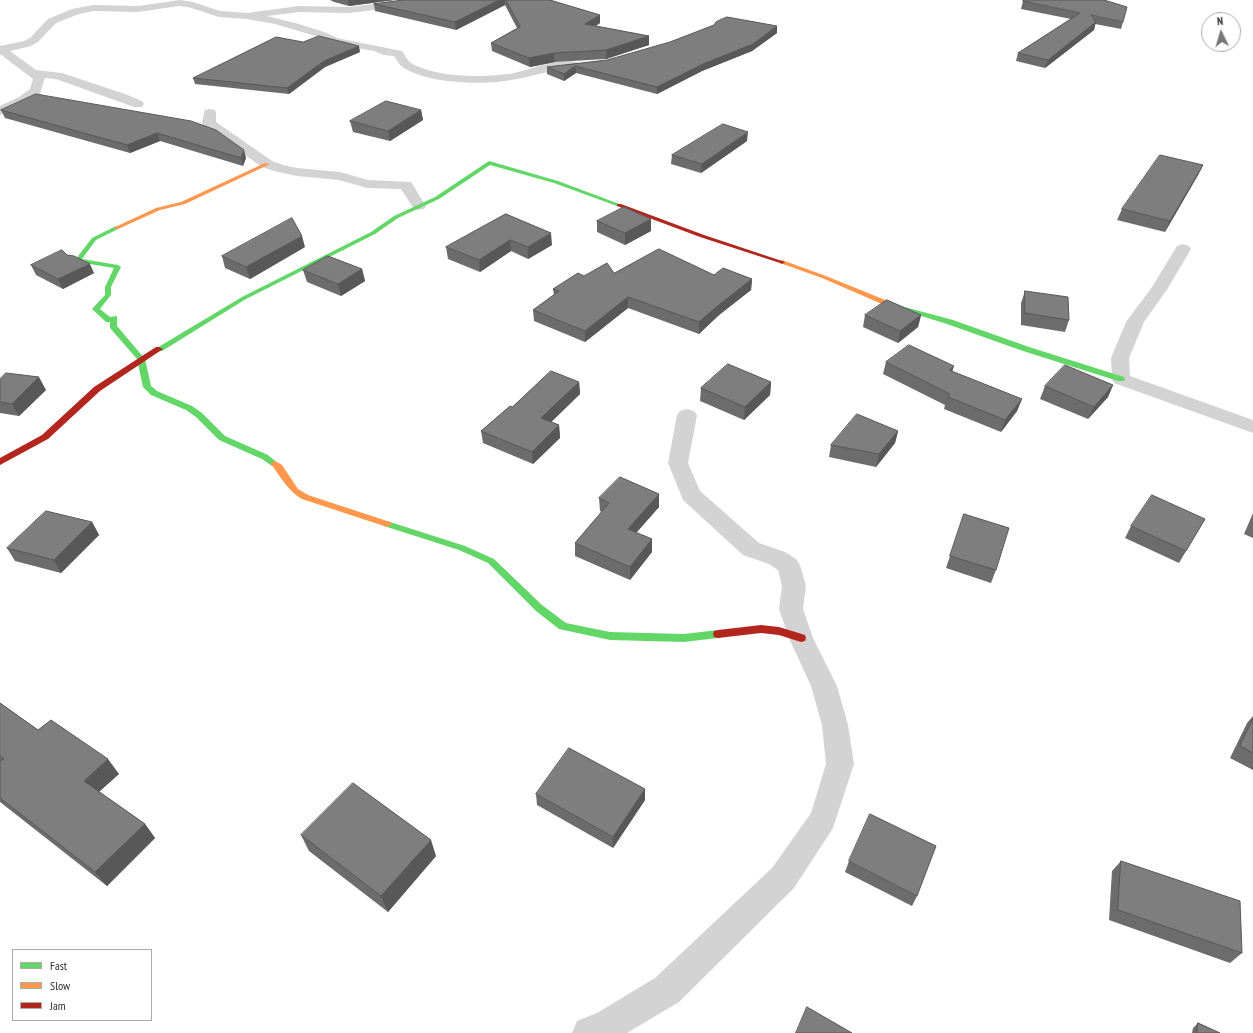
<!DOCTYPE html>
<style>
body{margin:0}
#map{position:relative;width:1253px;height:1033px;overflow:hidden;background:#fff;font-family:"PT Sans Narrow",sans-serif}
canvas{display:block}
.legend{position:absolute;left:12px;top:949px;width:140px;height:72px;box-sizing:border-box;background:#fff;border:1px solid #ababab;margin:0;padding:5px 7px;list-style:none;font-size:12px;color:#2e2e2e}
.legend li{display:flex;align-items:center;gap:8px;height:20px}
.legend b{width:20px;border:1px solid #ababab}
.north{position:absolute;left:1201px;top:12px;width:40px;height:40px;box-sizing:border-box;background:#fff;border:1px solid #ababab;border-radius:50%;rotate:355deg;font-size:11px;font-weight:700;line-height:16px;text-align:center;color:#2e2e2e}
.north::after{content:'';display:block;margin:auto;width:14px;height:18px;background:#777;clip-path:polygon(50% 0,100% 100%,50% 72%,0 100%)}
</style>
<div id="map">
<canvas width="1253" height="1033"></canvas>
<ul class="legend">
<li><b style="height:5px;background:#63d668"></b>Fast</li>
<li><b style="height:5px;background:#ff974d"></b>Slow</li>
<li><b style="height:5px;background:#b3261e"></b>Jam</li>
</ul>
<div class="north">N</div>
</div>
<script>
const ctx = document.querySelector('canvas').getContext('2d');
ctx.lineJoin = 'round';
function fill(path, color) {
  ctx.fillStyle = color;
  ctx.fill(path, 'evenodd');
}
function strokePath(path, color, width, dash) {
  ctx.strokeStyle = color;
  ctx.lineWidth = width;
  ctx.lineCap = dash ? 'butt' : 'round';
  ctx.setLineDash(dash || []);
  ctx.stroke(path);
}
const street = new Path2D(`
 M180,0l13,2 27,9 27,2 52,-7 50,1 57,-7h14l-1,2 -11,4 -59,7 -50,-1 -32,4 32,8 28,9 10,5 65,13c3,4 5,9 9,12 25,15 75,15 103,10 20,-4 45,-16 66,-10l2,2 -2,2c-9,3 -18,2 -27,4 -16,3 -32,8 -48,10 -28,4 -76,2 -101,-13 -5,-3 -7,-8 -10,-12l-10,-1 -10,-4 -44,-8 -11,-6 -44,-13 -28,-5 -28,-2 -31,-10 -9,-1 -41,6 -45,-1 -14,3 -23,9 -18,19 -7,4 -21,5 26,19 26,3 63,21 17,7 2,3 -2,3h-8l-78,-28 -11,-1 -5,16 -13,9 -27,12v-9l19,-9 11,-8 3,-10 -33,-25v-8l24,-5 6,-3 18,-19 24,-10 21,-4 45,1z
 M210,109l5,1 1,3v9l56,39 11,4 14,3 43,4 28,8 43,2 15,24 -2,3 -5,1 -5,-1 -13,-20 -34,-1 -28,-8 -42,-4 -23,-5 -12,-4 -58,-41 -2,-3 2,-10 1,-3z
 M1183,244l6,2 2,3 -23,39 -24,34 -15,36 1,18 123,44v13l-139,-50 -2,-4 -1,-21 15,-36 26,-35 25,-41z
 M687,409l7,2 3,4 -9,48 12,28 59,52 26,9 11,7 4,6 6,21 -3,23 10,29 24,48 11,39 6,39 -21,64 -39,60 -115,114 -52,31h-55l5,-12 20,-8 58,-35 117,-110 39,-55 15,-49 -4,-39 -11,-39 -22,-48 -10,-29 3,-23 -4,-16 -9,-6 -26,-9 -60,-55 -15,-37 9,-48 3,-4z`);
const fast = new Path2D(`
 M489,161l69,20 64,24 -5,1 -63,-23 -64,-18 -51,34 -41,19 -23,16 -129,65 -84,52h-3l-4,-2 87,-52 129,-65 23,-16 41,-19z
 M116,226l2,1v2l-22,11 -14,19 36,6 3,2 -10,20v8l-11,14 10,8 7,-1v10l28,33 6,27 6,5 35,15 10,7 23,23 43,19 11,9 -1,2h-6l-10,-7 -43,-19 -23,-23 -10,-7 -35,-15 -8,-8 -6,-28 -27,-31v-6h-4l-14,-13 13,-14v-8l9,-19 -36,-6 -3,-2 17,-22z
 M901,306l52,14 76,27 95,30 1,2 -1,2h-6l-95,-30 -76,-27 -48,-15v-2z
 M387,521l78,25 29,13 48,46 24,18 44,9 74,2 34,-4 4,1 1,3 -1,3 -4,1 -34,4 -74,-2 -51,-11 -23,-18 -48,-48 -29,-13 -75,-24 -2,-2 2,-2z`);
const slow = new Path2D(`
 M265,163l5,1 -85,40 -25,6 -42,19 -5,-1 43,-20 25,-6z
 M782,260l44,16 79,32 -4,2 -19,-6 -60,-26 -42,-15v-2z
 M275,461l7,4 16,24 10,6 82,27 2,2 -5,3 -85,-28c-14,-8 -22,-23 -31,-35l1,-2z`);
const jam = new Path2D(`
 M617,204h4l83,31 81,27 -3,2 -2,-1 -80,-26 -83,-31z
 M156,347h3l4,2 -63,42 -52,48 -48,26v-7l42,-23 52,-48z
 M761,625l18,2 26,8 1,3 -1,3 -4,1 -22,-7 -18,-2 -43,5 -4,-1 -1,-3 1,-3 4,-1z`);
const wall = new Path2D(`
 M330,0h64l-45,6 -15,-4z
 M403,0h147l50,23 -4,3 53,10v9l-43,14 -51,3 -25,5 -38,-16 -1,-8 26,-15 -12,-23 -49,25 -81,-19 -1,-7z
 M1023,1l100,21 -2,7 -26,-5 -1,6 -49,38 -29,-7 2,-8 53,-34 -50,-10z
 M777,33l-25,18 -50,20 -45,23 -81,-21 -12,8 -17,-7v-7l60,-7z
 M303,42l57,10 -35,15 -36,27 -94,-10 -2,-6z
 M1,110l215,20 30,28 -3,8 -83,-25 -30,12 -125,-35z
 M421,110l2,10 -33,21 -37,-9 -3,-11z
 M747,141l-46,32 -30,-9 1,-9z
 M1203,165l-5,10 -33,57 -48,-12 5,-11z
 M506,214l46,31 -24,14 -17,-8 -31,21 -32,-13 -2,-12z
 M651,219v12l-26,14 -28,-13v-11z
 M305,247l-55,32 -25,-11 -3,-12z
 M67,255l27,18 -31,16 -27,-14 -5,-10z
 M362,269l3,12 -24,15 -34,-14 -4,-12z
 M614,273l100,2 38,4 -1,11 -32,25 -20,19 -71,-26 -43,34 -51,-21 -1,-11 21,-15 -1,-6 31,-13z
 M1025,291l44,29 -4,12 -44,-7v-22z
 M865,315h56l-3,12 -20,16 -35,-16z
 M886,362l66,10 70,27 -5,12 -16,21 -57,-23 1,-4 -62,-31z
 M0,379l46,11 -27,26 -19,-3z
 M579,382l1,12 -29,28 8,3 1,13 -27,26 -50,-21 -2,-12 31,-24z
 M771,382l-1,13 -26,25 -44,-19 1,-13z
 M1113,385l-5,12 -20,22 -48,-20 5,-13z
 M898,431l-3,12 -19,24 -47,-10 2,-12z
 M599,498l60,9 -23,26 16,6v13l-22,28 -55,-24v-13l27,-31 -2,-1z
 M1253,513v25l-9,-4z
 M964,514l32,56 -5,13 -45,-15z
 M1205,519l-26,44 -54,-25 6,-12z
 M92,522l7,13 -38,38 -46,-12 -8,-13z
 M0,703l38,27 81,44 -20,18 46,32 10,14 -48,48 -107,-84z
 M1253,716v54l-23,-12 17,-35z
 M645,789v11l-32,48 -76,-43 -1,-11z
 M301,835l135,21 -48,56 -79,-61z
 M849,861l68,35 -5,10 -67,-34z
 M1121,861l121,92 -12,10 -121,-43 3,-49z
 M1198,1023l22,10h-28l1,-5z`);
const shadedWall = new Path2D(`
 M348,0h46l-45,6z
 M499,0h6v5l-49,25 -1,-8z
 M600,15v8l-14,9 -1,-8z
 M1096,22l-2,8 -49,38 3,-8z
 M777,26v7l-25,18 -50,20 -45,23v-7z
 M649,36v9l-43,14v-9z
 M359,46l1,6 -35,15 -36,27 -2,-6 37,-27z
 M554,53l1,9 -25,5 -1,-9z
 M575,66l1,7 -12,8v-7z
 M421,110l2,10 -33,21 -2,-10z
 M748,132l-1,9 -46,32 1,-9z
 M157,133l3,8 -30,12 -3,-8z
 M244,150l2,8 -3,8 -2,-8z
 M1203,165l-5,10 -33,57 5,-11z
 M651,219v12l-26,14v-12z
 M551,233l1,12 -24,14v-12z
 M302,236l3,11 -55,32 -4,-12z
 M510,240l1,11 -31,21 -1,-12z
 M90,264l4,9 -31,16 -5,-10z
 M362,269l3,12 -24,15 -3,-12z
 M752,279l-1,11 -32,25 -20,19v-12l21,-18z
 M628,297v11l-43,34v-11z
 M921,315l-3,12 -20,16 2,-12z
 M954,366l-4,13 -1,-9z
 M39,377l7,13 -27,26 -7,-12z
 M579,382l1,12 -38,37 -1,-13z
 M771,382l-1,13 -26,25 1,-13z
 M1113,385l-5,12 -20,22 6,-12z
 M1022,399l-5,12 -16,21 4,-12z
 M559,425l1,13 -27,26 -1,-12z
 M898,431l-3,12 -19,24 3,-13z
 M659,494v13l-31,35v-13z
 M92,522l7,13 -38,38 -7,-13z
 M652,539v13l-22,28v-13z
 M108,759l11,15 -24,21 -11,-14z
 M645,789v11l-32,48v-11z
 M145,824l10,14 -48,48 -12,-14z
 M431,840l5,16 -48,56 -7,-16z`);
const building = new Path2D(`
 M403,0h96l-44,22 -81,-18z
 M506,0h44l50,15 -15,9 64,12 -43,14 -52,3 -25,5 -38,-15 29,-16z
 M1025,0h79l23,7 -4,15 -32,-7 5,7 -48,38 -30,-7 62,-40 -57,-12z
 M727,17l50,9 -24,18 -50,20 -46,23 -82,-21 -11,8 -17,-7 60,-7 63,-18 44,-17 2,-3z
 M319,36l40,10 -35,15 -37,27 -94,-10 83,-41 27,5z
 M36,94l155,27 25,9 28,20 -3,8 -84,-25 -30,12 -126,-35z
 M386,101l35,9 -33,21 -38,-10z
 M723,124l25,8 -46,32 -30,-9z
 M1160,155l43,10 -33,56 -48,-12z
 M624,207l27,12 -26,14 -28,-12z
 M506,214l45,19 -23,14 -18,-7 -31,20 -33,-13z
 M292,218l10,18 -56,31 -24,-11z
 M659,249l55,26 9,-7 29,11 -32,25 -21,18 -71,-25 -43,34 -52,-21 26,-19 -6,-2 25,-16 6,3 23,-13 7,10z
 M62,250l5,5 7,1 16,8 -32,15 -27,-14z
 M328,256l34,13 -24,15 -35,-14z
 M1025,291l43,6 1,23 -44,-7z
 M887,300l34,15 -21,16 -35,-16z
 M909,345l45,21 -5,4 73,29 -17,21 -57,-23 2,-3 -64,-32z
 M728,364l43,18 -26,25 -44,-19z
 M1065,365l48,20 -19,22 -49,-21z
 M551,371l28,11 -38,36 18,7 -27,27 -51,-21 29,-25 2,1z
 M6,373l33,4 -27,27 -12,-2v-23z
 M857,414l41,17 -19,23 -48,-9z
 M620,477l39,17 -31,35 24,10 -22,28 -55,-24 34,-40 -10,-5z
 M1152,495l53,24 -19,32 -55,-25z
 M46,511l46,11 -38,38 -47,-12z
 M964,514l45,14 -13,42 -46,-14z
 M0,703l38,27 13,-10 57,39 -24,22 61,43 -50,48 -95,-74v-37l4,-2 -4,-3z
 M1253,719v34l-13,-7z
 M569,748l76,41 -32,48 -77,-43z
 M353,783l78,57 -50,56 -80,-61z
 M870,814l66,32 -19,50 -68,-35z
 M1121,861l119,40 2,52 -124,-43z
 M807,1007l45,26h-56z
 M1198,1023l22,10h-23z`);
fill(street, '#d3d3d3');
fill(fast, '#63d668');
fill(slow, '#ff974d');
fill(jam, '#b3261e');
fill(wall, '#6c6c6c');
fill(shadedWall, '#585858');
fill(building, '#7e7e7e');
strokePath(building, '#585858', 1);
</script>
